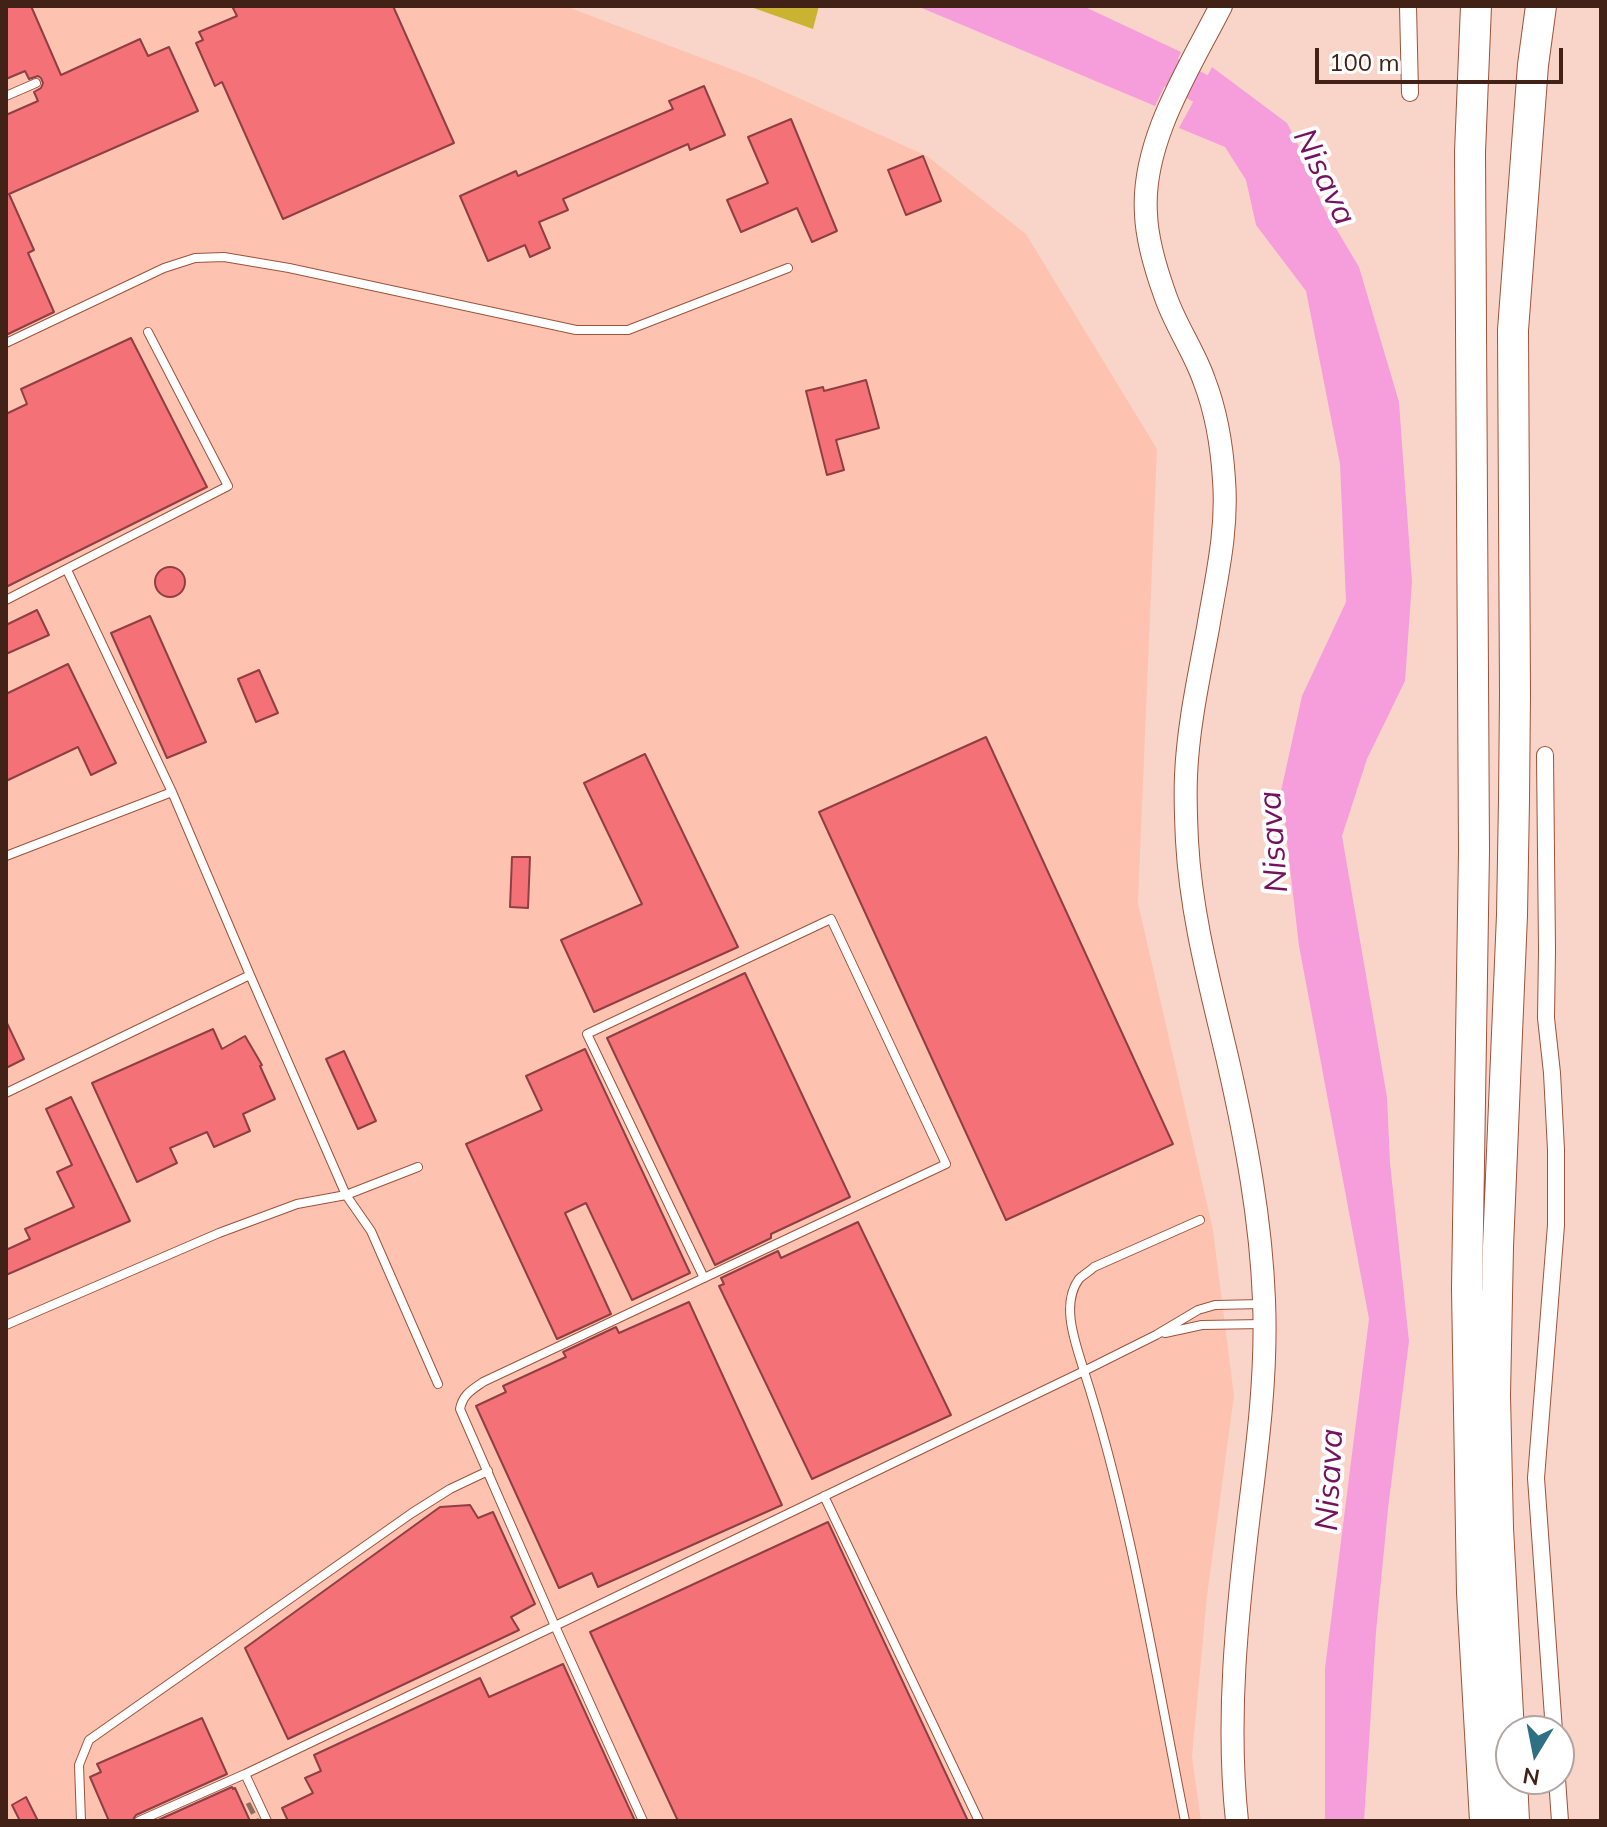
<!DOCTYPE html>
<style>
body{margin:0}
#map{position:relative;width:1607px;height:1827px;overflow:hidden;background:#f9d5c9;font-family:Mulish,sans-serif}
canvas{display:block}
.frame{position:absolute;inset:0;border:8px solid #422116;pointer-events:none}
.north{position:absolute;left:1495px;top:1715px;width:80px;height:80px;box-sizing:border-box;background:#fff;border:2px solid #b3a6a2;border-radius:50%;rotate:190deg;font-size:22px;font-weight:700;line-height:32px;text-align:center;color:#422116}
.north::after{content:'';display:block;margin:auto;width:28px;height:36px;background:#2e7183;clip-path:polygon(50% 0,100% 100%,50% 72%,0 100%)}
.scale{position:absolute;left:1315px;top:48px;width:248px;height:36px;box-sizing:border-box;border:4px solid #422116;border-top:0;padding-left:10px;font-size:24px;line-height:28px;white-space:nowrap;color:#422116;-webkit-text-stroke:6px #fff;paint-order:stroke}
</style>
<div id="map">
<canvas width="1607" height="1827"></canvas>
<div class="frame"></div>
<div class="north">N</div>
<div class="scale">100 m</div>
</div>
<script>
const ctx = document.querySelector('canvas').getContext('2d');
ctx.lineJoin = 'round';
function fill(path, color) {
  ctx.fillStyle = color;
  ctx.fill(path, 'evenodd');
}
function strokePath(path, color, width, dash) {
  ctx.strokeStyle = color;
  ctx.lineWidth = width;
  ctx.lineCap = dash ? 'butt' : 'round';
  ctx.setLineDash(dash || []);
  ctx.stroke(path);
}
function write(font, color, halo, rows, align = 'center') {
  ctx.font = font + ' Mulish,sans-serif';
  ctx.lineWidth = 8;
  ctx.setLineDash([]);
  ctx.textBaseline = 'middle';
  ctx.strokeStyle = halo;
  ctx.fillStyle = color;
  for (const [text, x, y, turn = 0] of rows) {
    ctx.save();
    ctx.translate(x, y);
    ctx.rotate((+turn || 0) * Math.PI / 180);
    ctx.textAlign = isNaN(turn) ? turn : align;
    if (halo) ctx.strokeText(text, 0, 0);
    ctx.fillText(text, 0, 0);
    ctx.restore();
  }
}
const built = new Path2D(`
 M6,6h559l187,71 175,79 99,78 131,215 -19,454 75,327 21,166 -27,200 -15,161 9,64h-1195z`);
const green = new Path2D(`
 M748,6h71l-6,23z`);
const water = new Path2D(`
 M917,6h166l98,46 -26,54z
 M1212,67l75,56 21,42 14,40 37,62 40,135 13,180 -7,99 -38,78 -25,77 45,261 3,66 19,178 -21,168 -12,123 -12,189h-39v-153l44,-349 -70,-373 -18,-155 21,-95 44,-94 -6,-138 -34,-173 -50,-66 -10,-45 -21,-33 -46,-19z`);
const pier = new Path2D(`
 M1210,63h4l-38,69 -1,-6z`);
const river = new Path2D(`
 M1136,53l78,43 18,14`);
const building = new Path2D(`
 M6,6h25l30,69 79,-36 8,17 21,-9 29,64 -189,83 25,56 -6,3 26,59 -48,23v-220l32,-14 -4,-9 7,-4 2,-5 -2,-5 -3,-2 -9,3 -4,-8 -19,8z
 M232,6h161l61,137 -171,76 -61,-137 -7,4 -19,-43 7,-3 -4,-8 38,-16z
 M704,86l21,49 -35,15 -2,-6 -125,55 5,11 -29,12 11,26 -20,9 -5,-12 -37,16 -28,-65 56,-25 2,5 155,-67 -4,-8z
 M791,119l46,112 -25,11 -15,-34 -56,24 -14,-32 41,-17 -20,-46z
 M923,156l18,45 -35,14 -18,-45z
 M131,338l76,149 -201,100v-173l21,-10 -6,-15z
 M866,380l13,48 -43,12 8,30 -17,5 -21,-84 17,-4 1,4z
 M155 582a15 15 0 1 1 30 0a15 15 0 1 1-30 0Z
 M37,610l12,25 -43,19v-29z
 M150,616l56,126 -39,16 -56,-125z
 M68,664l48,99 -25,12 -13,-28 -72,34v-87z
 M259,670l19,43 -22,9 -18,-43z
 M986,737l187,407 -167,76 -187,-408z
 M645,754l93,193 -144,65 -33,-72 81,-36 -58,-121z
 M512,857h18l-2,51 -18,-1z
 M745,973l105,224 -79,37v4l-56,27 -108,-227z
 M6,1021l18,38 -18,9z
 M213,1029l9,20 23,-13 17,29 -2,1 15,33 -32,15 7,17 -36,16 -7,-15 -37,16 7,15 -40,19 -45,-99z
 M585,1049l105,224 -58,27 -46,-97 -21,10 46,101 -54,25 -91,-195 76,-34 -16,-34z
 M344,1051l32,70 -18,8 -32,-70z
 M71,1097l59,124 -124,54v-25l24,-11 -5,-10 49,-22 -17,-35 15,-7 -26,-56z
 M858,1222l93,193 -139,64 -93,-193 5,-2 -3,-6 57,-27 3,7z
 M689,1302l93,203 -184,82 -6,-14 -33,15 -83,-182 30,-14 -3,-6 63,-29 -3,-5 53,-25 3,6z
 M470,1505l8,13 15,-6 42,92 -24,13 8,13 -231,109 -43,-91 195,-141z
 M828,1522l140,299h-290l-88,-189z
 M563,1664l72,157h-347l-6,-13 31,-15 -8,-15 16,-7 -7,-16 166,-77 9,19z
 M202,1718l25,56 -91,41 -4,6h-23l-19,-44 11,-5 -4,-8z
 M232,1787l1,2 2,-1 15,33h-94z
 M26,1797l12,24h-18l-8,-16z`);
const service = new Path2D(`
 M6,96l30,-13
 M6,343l158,-75 31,-10 29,-1 65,11 287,62h52l160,-62
 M67,570l105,222 78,183
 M6,600l222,-114 -80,-154
 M6,856l166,-64
 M6,1093l244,-118 96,220 25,36 67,153
 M6,1325l213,-92 78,-29 49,-9 72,-28
 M1165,1333l37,-8 61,-1
 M824,1496l155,325
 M245,1774l22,47
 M81,1821l-2,-56 10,-25 323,-227 38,-24 38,-18
 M139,1821l106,-47 310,-148 529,-255c-8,-27 -24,-66 -5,-92 4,-4 11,-8 15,-12l106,-47
 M643,1821l-88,-195 -95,-217c3,-15 12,-19 23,-27l463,-218 -115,-245 -244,115 117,244
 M1185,1821c-30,-150 -54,-304 -101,-450l72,-36 42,-25 17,-5 47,-1`);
const minor = new Path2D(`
 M1408,6l2,87
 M1545,755l2,195 -1,68 6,55 4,77v75l-20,253 18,253
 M1557,1779l3,42`);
const secondary = new Path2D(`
 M1221,6c-32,63 -80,136 -75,208 1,27 10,56 19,81 10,30 29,56 39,85 12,31 18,67 20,100 4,51 -8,99 -16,148 -9,49 -20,98 -22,148 -1,21 0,44 1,65 4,75 24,147 41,220 18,79 33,159 36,239 3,72 -6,143 -15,214 -12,101 -23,205 -12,307`);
const motorway = new Path2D(`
 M1476,6l-6,146 4,699 -7,437 5,305 13,228
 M1511,1770l-13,-242 -3,-133 3,-148 14,-332 2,-115 1,-106 -2,-364 20,-265 8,-59
 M1512,1779l2,42`);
const rail = new Path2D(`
 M248,1803l9,18`);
const waterNames = [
 ["Nisava",1324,177,64],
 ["Nisava",1274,842,-94],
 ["Nisava",1330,1480,-87]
];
fill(built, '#fdc3b0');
fill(green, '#cab331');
fill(water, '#f69edc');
fill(pier, '#f9d5c9');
strokePath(river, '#f69edc', 30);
fill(building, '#f47178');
strokePath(building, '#8f3f43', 2);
strokePath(service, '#9e5239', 10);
strokePath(minor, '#9e5239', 18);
strokePath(secondary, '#9e5239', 24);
strokePath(motorway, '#9e5239', 32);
strokePath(service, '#fff', 8);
strokePath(minor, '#fff', 16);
strokePath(secondary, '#fff', 22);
strokePath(motorway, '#fff', 30);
strokePath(rail, '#8e6c60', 5, [12, 6]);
write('italic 32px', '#74125f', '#fff', waterNames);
</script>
